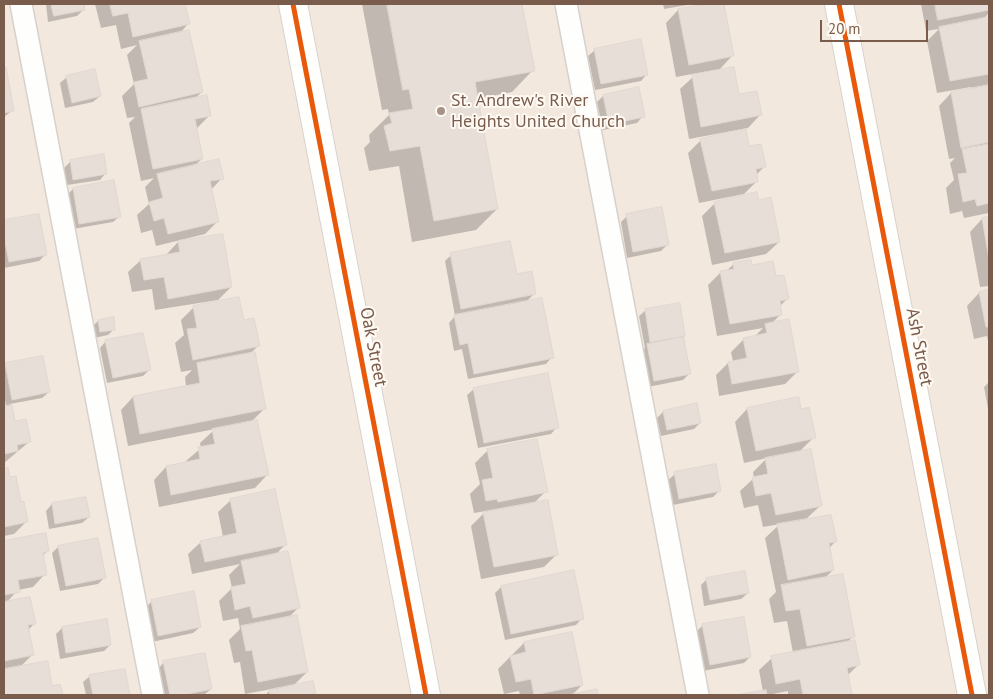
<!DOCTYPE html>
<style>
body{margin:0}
#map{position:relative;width:993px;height:699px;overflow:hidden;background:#f9f5f0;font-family:"PT Sans",sans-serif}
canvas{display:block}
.frame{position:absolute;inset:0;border:5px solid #7a5c4d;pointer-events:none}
.scale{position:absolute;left:820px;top:20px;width:108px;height:22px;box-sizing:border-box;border:2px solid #7a5c4d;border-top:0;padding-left:6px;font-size:15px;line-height:18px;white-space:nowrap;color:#7a5c4d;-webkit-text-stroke:4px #fffaf3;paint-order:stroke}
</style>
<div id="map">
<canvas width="993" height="699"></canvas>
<div class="frame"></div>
<div class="scale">20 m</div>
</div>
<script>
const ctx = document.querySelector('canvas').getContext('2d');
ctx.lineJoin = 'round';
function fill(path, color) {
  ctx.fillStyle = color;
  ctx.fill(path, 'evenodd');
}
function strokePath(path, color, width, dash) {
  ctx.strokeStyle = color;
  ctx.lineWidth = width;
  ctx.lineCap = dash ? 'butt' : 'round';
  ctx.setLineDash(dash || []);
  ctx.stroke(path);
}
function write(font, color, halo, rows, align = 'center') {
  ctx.font = font + ' "PT Sans",sans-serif';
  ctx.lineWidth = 4;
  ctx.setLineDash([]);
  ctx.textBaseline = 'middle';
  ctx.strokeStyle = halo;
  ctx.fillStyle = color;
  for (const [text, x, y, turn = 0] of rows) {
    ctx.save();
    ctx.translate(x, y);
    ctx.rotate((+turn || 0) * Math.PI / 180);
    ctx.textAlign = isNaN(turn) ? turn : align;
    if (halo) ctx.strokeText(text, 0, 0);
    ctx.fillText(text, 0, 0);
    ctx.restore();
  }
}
const residential = new Path2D(`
 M4,4h985v691h-985z`);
const shadow = new Path2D(`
 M46,4h36l2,5 -7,7 -29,6z
 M95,4h89l4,20 -9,10 23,58 -8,7 15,17 -13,13 6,30 -8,7 28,12 -11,12 7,31 -13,13 -49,12 -4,-16 -11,3 -4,-18 12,-11 -4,-17 9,-9 -13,3 -12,-58 6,-6 -8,1 -5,-22 12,-12 -7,-29 10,-10 -16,4 -5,-24 -15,3z
 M362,4h159l12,66 -21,22 -36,7 21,110 -21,21 -64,12 -13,-76 -30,5 -5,-23 6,-6 -1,-7 20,-20 -1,-6 -6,1z
 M663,4h30l-29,5z
 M713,4h9l10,52 -12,13 -44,8 -10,-54 12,-13z
 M921,4h68v9l-7,7 7,-2v195l-25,5 -2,-7 -12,3 -4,-26 8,-8 -4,-17 5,-5 -6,1 -10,-53 12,-13 20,-3v-3l-34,6 -10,-52 12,-12 -13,2z
 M595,50l52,24 -6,7 -46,9 -7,-34z
 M4,68l9,42 -9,7z
 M67,77l33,19 -7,6 -28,6 -5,-25z
 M693,77l45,19 22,19 -12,13 -59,11 -9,-50z
 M603,96l40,20 -6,7 -34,7 -6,-28z
 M701,140l47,8 17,18 -9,9 1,6 -13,13 -45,9 -11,-50z
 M103,156l3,17 -6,7 -33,5 -3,-17 6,-6z
 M73,189l47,27 -7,6 -40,7 -6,-34z
 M758,202l21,40 -13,12 -54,11 -10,-49 13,-13z
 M38,215l7,40 -6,6 -35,7v-47z
 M627,216l40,29 -6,6 -34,7 -6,-36z
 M989,218v68l-9,1 -10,-55 12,-13z
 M178,242l53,45 -13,13 -63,10 -3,-21 -20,3 -4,-20 13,-12 24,-4z
 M451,255l65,20 18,19 -8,8 26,55 -6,7 -78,15 -6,-30 -8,2 -5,-28 6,-7 -10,-55z
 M734,264l17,2 24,12 12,21 -7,7 1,8 -10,10 27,47 -13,13 -66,12 -3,-21 12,-12 5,-1 -2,-10 13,-13 10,-2 9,-9 -46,8 -9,-51 13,-13 5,-1z
 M989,291v54l-2,-9 -13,3 -7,-33 12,-13z
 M678,305l12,68 -7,7 -35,7 -7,-35 4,-4 -6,-32 7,-6z
 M194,307l49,15 15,24 -8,8 14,55 -14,14 17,52 -12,13 -96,19 -5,-27 12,-13 20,-4v-2l15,-13 -1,-5 15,-14 -87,17 -7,-36 12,-13 53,-10 -1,-10 7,-7 -11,2 -6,-29 9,-8 -3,-15z
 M98,321l16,8 -6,6 -14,3 -2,-11z
 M106,341l43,29 -6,6 -36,7 -7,-35z
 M6,364l43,28 -7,6 -32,6 4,18 15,20 -25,21v-56h2l-2,-14v-27z
 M989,382v32l-5,-27z
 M474,389l83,38 -6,7 -73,14 -11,-53z
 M798,398l2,12 14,27 -15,15 22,53 -16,15 30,22 -6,6 4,22 -8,8 28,58 -6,7 11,22 -11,11 4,19h-63v-4l-20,4h-25l20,-3 -4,-22 13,-12 21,-5 -6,-32 -13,2 -5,-24 7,-7 -11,-54 15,-14 -17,3 -5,-22 -14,3 -4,-17 14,-13 -1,-6 14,-14 -23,5 -9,-41 12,-13z
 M663,412l37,11 -6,6 -33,7 -4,-18z
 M488,450l58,41 -13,13 24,50 -13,13 -63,12 -10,-53 15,-15 -12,2 -4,-19 10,-10 -5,-21z
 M4,470h3l20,51 -13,13 -10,2z
 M675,474l44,17 -6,6 -40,8 -5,-25z
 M85,498l4,19 -7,6 -33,6 -3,-18 6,-7z
 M231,500l54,45 -11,11 24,52 -10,10 19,54 -15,15 20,-4 2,12h-49l7,-6 -27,5 -5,-32 -6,1 -5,-23 11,-11 -2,-11 -15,3 -4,-20 13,-13 -3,-13 11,-11 -48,10 -4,-20 13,-12 22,-5 -5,-25z
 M45,535l3,16 -6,5 3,18 -12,13 -15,3 -11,12 27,22 -6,6 5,24 -13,13 31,21 8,-3 2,10h-57v-152z
 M58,547l47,30 -7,7 -38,7 -8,-38z
 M707,579l41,14 -7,6 -37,7 -3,-21z
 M501,587l81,31 -6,7 -71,15 -10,-47z
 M152,601l48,26 -7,6 -41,9 -6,-35z
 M702,626l48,31 -6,6 -41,8 -7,-39z
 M62,628l48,17 -6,6 -44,8 -4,-25z
 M524,643l58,42 -10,10h-52l-1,-4 -15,3 -6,-25z
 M164,662l47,27 -7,6h-41l-5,-26z
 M124,670l4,25h-42l-3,-13 7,-6z`);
const building = new Path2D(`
 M51,4h33l1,6 -31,6z
 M110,4h75l5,20 -57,13 -5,-24 -15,3z
 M387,4h135l13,67 -60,11 23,127 -64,12 -14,-75 -30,5 -6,-25 8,-3 -3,-10 24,-4 -4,-20 -6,1z
 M707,4h17l10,52 -45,9 -11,-56z
 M935,4h54v6l-51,10z
 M989,17v57l-39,7 -11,-54z
 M189,30l14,62 -64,15 -5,-25 14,-3 -9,-38z
 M641,39l7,36 -47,9 -7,-35z
 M4,67h2l8,44 -10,2z
 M734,67l5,27 18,-3 5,24 -61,12 -9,-52z
 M95,69l6,27 -29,7 -6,-27z
 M989,85v57l-28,6 -10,-56z
 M639,87l6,30 -36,7 -6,-29z
 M207,95l4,21 -16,3 8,40 -50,10 -12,-60z
 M746,129l3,17 12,-2 5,23 -10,2 2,13 -46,9 -12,-52z
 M989,144v59l-12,3 -2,-7 -12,3 -5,-28 9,-1 -5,-24z
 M104,154l3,20 -34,6 -3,-20z
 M219,159l5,20 -14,2 9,41 -51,12 -4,-16 -10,3 -5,-19 14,-4 -6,-24z
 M114,180l7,37 -42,7 -6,-36z
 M757,192l2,8 12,-3 9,45 -55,11 -11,-51z
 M662,207l7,38 -36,7 -7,-38z
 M39,214l8,41 -38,7 -5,-25v-17z
 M989,217v42l-7,-41z
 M223,234l9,53 -64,12 -4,-22 -20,3 -4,-21 40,-7 -2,-11z
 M510,241l7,33 15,-3 4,23 -75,15 -11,-56z
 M751,260l1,5 21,-4 3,15 8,-1 5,24 -9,2 2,14 -52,9 -10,-53 14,-2 -1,-6z
 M989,290v37h-3l-7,-35z
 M239,297l5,23 10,-2 6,28 -67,14 -6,-31 10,-1 -4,-22z
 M542,298l12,60 -80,16 -6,-31 -8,2 -6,-30z
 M680,303l5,33 -35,6 -5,-33z
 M114,317l1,13 -15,2 -2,-12z
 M789,319l10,53 -67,12 -4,-22 19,-4 -4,-20 24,-5 -2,-9z
 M143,333l8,37 -38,8 -8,-38z
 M683,337l8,37 -37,7 -7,-37z
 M255,352l11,57 -126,25 -7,-38 67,-13 -3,-20z
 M43,356l7,36 -38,8 -7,-37z
 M548,373l11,55 -75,15 -11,-55z
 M799,397l2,12 8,-2 7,31 -60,13 -9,-43z
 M697,403l4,20 -34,7 -4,-19z
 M12,405l3,16 11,-2 5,23 -14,3 1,6 -14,3v-48z
 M257,420l12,55 -98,20 -5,-29 34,-7 -2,-12 17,-3 -3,-15z
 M537,439l11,53 -50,10 -1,-3 -11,2 -4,-21 11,-2 -6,-29z
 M811,449l11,57 -46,9 -5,-22 -15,3 -4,-19 16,-3 -3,-16z
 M716,464l5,27 -42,8 -5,-27z
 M8,468l2,9 6,-1 5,26 3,-1 4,21 -24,5v-58z
 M275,489l12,56 -82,17 -5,-21 37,-8 -7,-34z
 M86,497l4,20 -35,7 -3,-21z
 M548,500l10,55 -64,12 -11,-55z
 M831,515l6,27 -8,1 5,27 -46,10 -11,-56z
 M46,533l3,18 -6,2 4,22 -29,5 2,12 -16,3v-54z
 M98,538l8,40 -40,8 -8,-40z
 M288,551l12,57 -47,10 -3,-12 -15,4 -4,-23 15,-3 -5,-23z
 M574,570l10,49 -73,15 -10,-48z
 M745,571l4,22 -39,7 -4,-22z
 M843,574l12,63 -48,9 -7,-37 -14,2 -5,-26z
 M194,591l7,36 -43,9 -7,-36z
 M30,597l6,27 -8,1 6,30 -30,6v-59z
 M297,615l11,57 -50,10 -6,-32 -6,1 -5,-25z
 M744,617l7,40 -41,8 -8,-41z
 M107,619l4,26 -45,8 -4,-26z
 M572,632l11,53 -49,10 -3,-16 -15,3 -6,-26 16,-4 -2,-10z
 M855,640l5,25 -13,3 5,27h-49l-3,-16 -24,5 -5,-28z
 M205,653l7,36 -29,6h-13l-7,-34z
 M48,661l4,25 8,-2 3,11h-59v-26z
 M125,669l5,26h-37l-4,-20z
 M313,681l3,14h-46l-1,-5z
 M597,689l1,6h-29z
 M766,690l1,5h-30z`);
const service = new Path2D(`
 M21,4l132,691
 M566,4l132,691`);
const minor = new Path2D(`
 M293,4l133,691
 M839,4l133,691`);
const cycleway = new Path2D(`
 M293,4l133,691
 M839,4l133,691`);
const markers = [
 [441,111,5,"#a69286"]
];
const poiNames = [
 ["St. Andrew's River",451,101],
 ["Heights United Church",451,122]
];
const streetNames = [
 ["Oak Street",373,347,79],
 ["Ash Street",919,347,79]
];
fill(residential, '#f2e8de');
fill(shadow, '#0003');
fill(building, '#e6ded7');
strokePath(building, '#e2d8d2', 1);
strokePath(service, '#d7d1cb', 24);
strokePath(minor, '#d7d1cb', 30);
strokePath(service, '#fefefd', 21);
strokePath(minor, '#fefefd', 28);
strokePath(cycleway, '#e8590c', 5);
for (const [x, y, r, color] of markers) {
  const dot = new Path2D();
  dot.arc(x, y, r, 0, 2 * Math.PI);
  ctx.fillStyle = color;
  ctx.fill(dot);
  strokePath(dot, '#fffaf3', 2);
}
write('18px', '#7a5c4d', '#fffaf3', poiNames, 'left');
write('18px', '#7a5c4d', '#fffaf3', streetNames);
</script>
